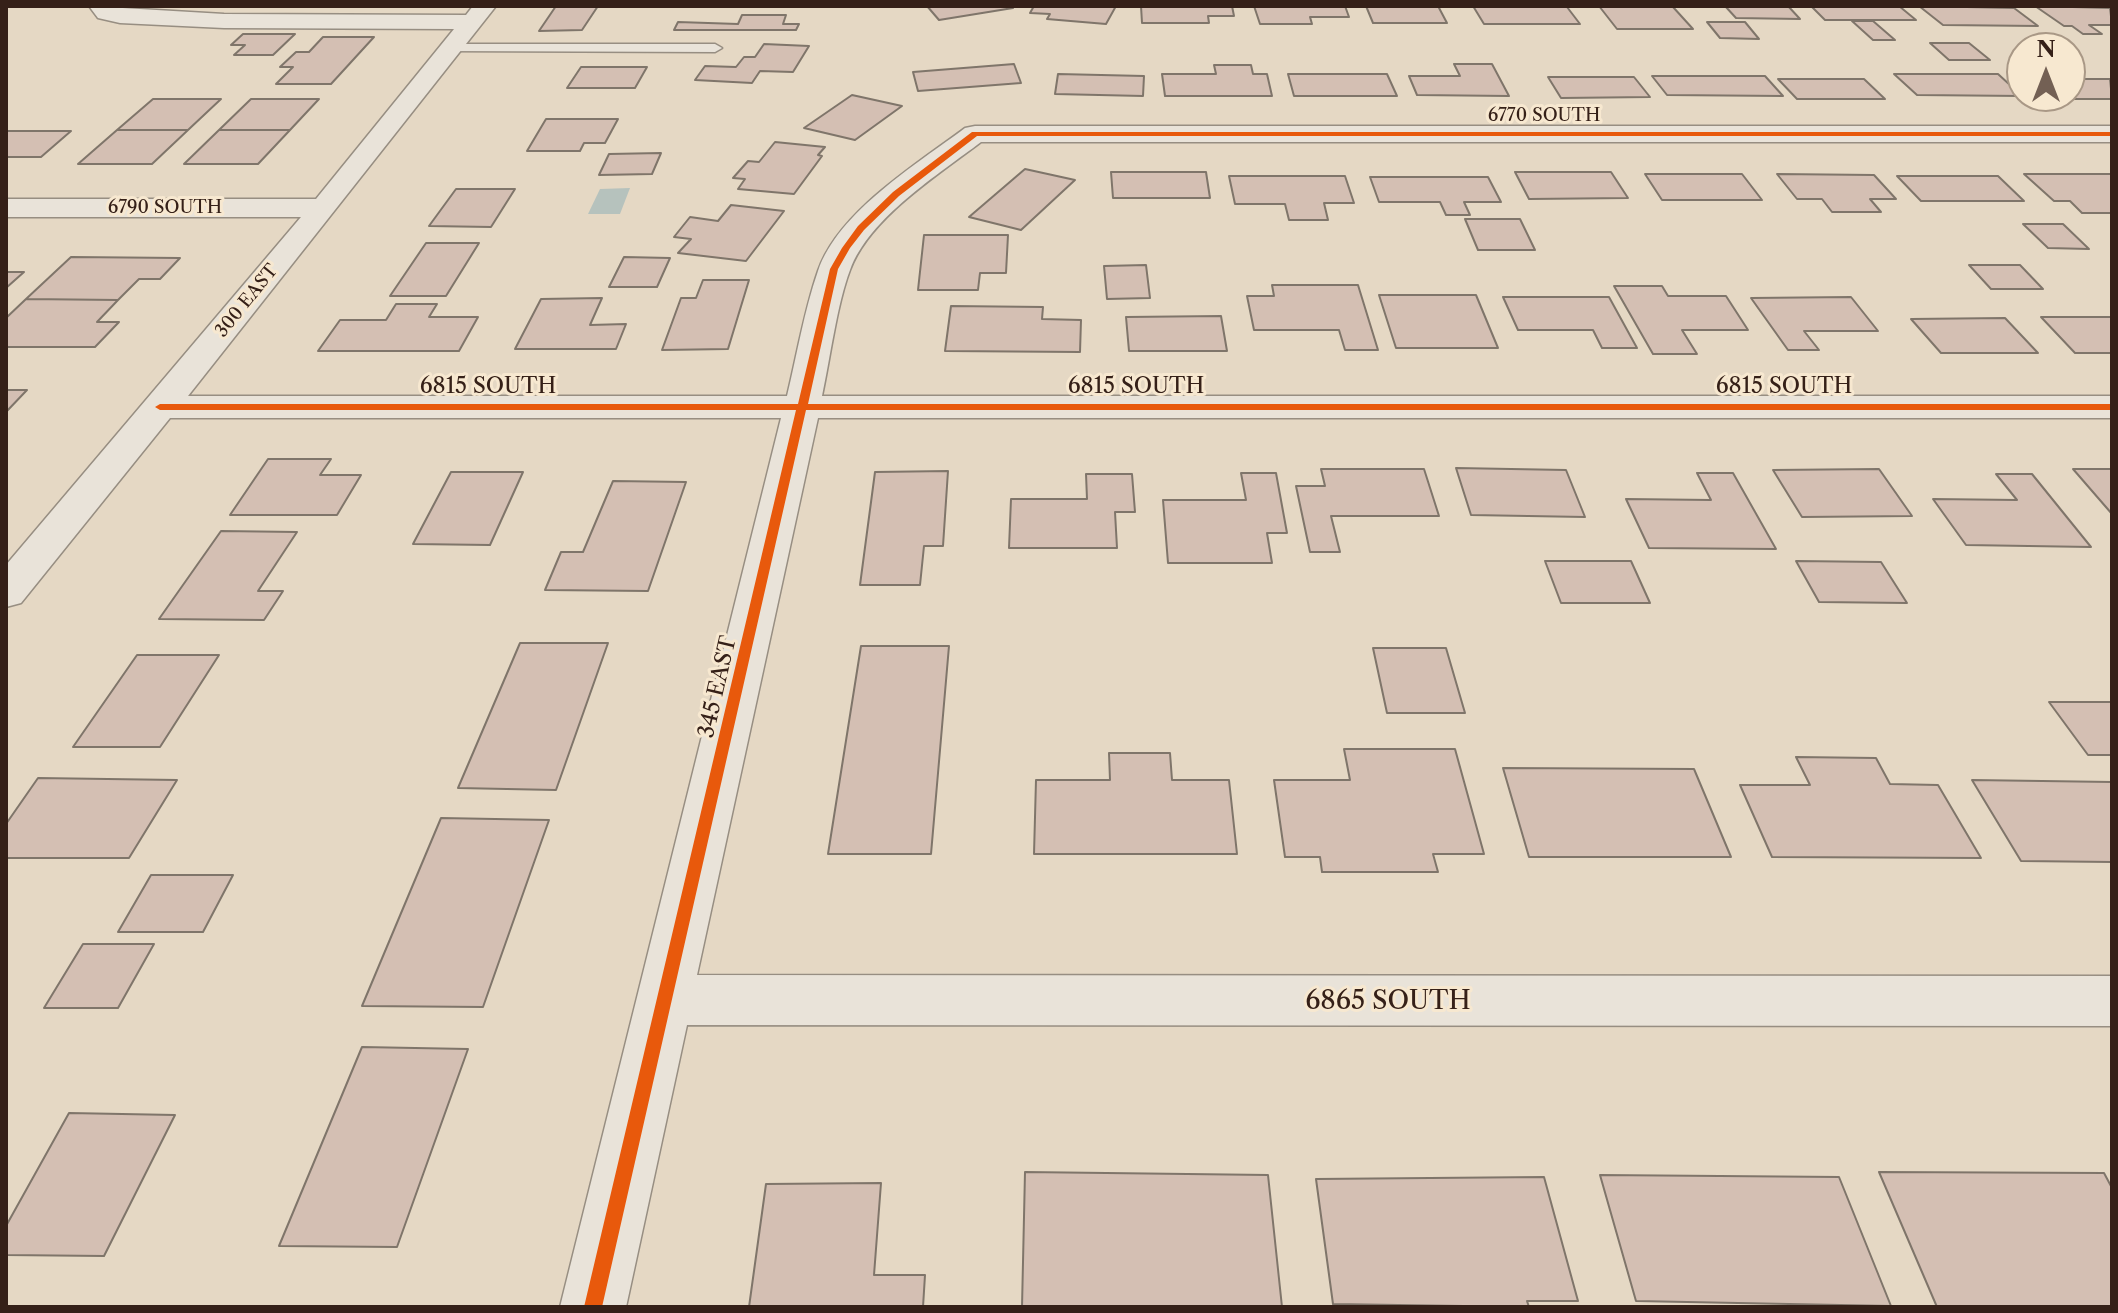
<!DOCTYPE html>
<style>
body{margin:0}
#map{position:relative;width:2118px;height:1313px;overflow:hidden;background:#e5d8c4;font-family:"Libre Caslon Text",serif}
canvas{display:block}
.frame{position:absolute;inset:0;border:8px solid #352018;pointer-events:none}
.north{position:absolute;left:2006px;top:32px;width:80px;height:80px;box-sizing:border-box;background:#f7e8d0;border:2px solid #a99886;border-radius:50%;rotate:0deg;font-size:22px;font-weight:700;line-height:32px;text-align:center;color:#352018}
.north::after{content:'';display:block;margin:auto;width:28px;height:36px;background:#736054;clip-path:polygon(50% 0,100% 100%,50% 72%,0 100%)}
</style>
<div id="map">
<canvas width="2118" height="1313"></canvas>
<div class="frame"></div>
<div class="north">N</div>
</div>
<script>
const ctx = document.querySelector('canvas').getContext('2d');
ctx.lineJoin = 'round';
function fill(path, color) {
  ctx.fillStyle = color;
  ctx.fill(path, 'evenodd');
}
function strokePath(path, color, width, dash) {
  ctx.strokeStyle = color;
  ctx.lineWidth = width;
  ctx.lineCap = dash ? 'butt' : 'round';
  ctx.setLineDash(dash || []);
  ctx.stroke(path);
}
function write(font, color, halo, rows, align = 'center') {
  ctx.font = font + ' "Libre Caslon Text",serif';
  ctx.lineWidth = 6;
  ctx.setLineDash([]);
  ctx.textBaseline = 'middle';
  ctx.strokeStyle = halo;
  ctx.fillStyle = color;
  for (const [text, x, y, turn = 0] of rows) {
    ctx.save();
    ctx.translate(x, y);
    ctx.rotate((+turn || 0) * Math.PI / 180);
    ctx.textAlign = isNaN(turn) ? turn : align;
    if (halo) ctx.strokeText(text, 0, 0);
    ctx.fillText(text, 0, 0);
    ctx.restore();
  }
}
const water = new Path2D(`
 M630,188l-10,26h-32l12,-25z`);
const building = new Path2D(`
 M556,6h42l-16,24 -43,1z
 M927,6h84l2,2 -74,12z
 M1034,6h82l-10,18 -59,-5 3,-5 -20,-1z
 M1141,6h91l2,10h-26l1,7h-67z
 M1254,6h91l4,11h-39l2,7h-52z
 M1366,6h72l9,17h-74z
 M1473,6l94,1 13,17h-96z
 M1599,6l74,1 20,22h-76z
 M1725,6h63l12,13 -64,-1z
 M1811,6h88l17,14h-91z
 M1919,6l95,2 24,18 -95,-1z
 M2035,6l75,2 2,17h-23l13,9h-19l-11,-8h-8z
 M742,15h44l-3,9h16l-3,6h-122l4,-8 60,2z
 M1852,21h21l22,19h-22z
 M1707,22h38l14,17 -39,-1z
 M243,34h52l-22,21h-39l11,-10h-14z
 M323,37h51l-43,47h-55l17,-17h-13l16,-15h13z
 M1930,43h39l21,17h-41z
 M764,44l45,2 -16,26 -33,-1 -8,12 -57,-3 10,-14 31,1 8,-10h11z
 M1014,64l7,19 -103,8 -5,-19z
 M1454,64h38l17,32 -92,-1 -8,-19h51z
 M1214,65h37l2,9h14l5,22h-107l-3,-22h54z
 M581,67h66l-12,21h-68z
 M1058,74l86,2 -1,20 -88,-2z
 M1288,74h99l10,22h-103z
 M1894,74h104l24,22 -105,-1z
 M1652,76h113l18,20 -116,-1z
 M1548,77h86l16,20 -89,1z
 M1778,79h86l21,20h-88z
 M2070,79h40l2,20h-63l-3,-3h24z
 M852,95l50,11 -47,34 -51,-12z
 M153,99h68l-33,31h-71z
 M251,99h68l-29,31h-71z
 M546,119h72l-13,24h-21l-4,8h-53z
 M117,130h71l-36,34h-74z
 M219,130h71l-32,34h-74z
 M6,131h65l-30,26h-35z
 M775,142l50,5 -7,8 4,1 -28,38 -56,-5 7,-10 -12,-1 15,-17 11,1z
 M661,153l-9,21 -53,1 10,-21z
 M1025,169l50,11 -54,50 -52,-13z
 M1111,172h95l4,26h-97z
 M1515,172h96l17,26 -99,1z
 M1645,174h97l20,26h-100z
 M1777,174l97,1 22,24h-26l11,13h-49l-10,-13h-25z
 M2024,174h88v39h-30l-12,-12h-16z
 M1229,176h116l9,27h-30l4,17h-39l-4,-16h-50z
 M1897,176h101l26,25h-103z
 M1370,177h118l13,25h-37l6,13h-24l-6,-13h-61z
 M456,189h59l-24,38 -62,-1z
 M731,205l53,6 -38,50 -68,-8 13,-14 -17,-2 16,-20 28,4z
 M1465,219h55l15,31h-57z
 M2023,224h40l26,25 -41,-1z
 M924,235h84l-2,38h-26l-2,17h-60z
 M426,243h53l-33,53h-56z
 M71,257l109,1 -20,21h-21l-21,21 -92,-1z
 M624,257l46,1 -13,29h-48z
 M1146,265l4,33 -43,1 -3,-33z
 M1969,265h51l23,24h-52z
 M6,272h18l-18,16z
 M703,280h46l-21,69 -66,1 19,-52h15z
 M1272,285h86l20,65h-33l-6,-20h-85l-7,-34h27z
 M1614,286h48l6,10h58l22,34h-66l15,24h-44z
 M1379,295h97l22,53h-102z
 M1503,297h106l28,51h-35l-9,-18h-75z
 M1851,297l27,34h-74l15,19h-31l-37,-52z
 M602,298l-12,27 36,-1 -10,25h-101l26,-50z
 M26,299l92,1 -21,22h22l-24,25h-89v-29z
 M396,304h41l-8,13h49l-19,34h-141l22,-31h46z
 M951,306l92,1 -1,12 39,1 -1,32 -135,-1z
 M1221,316l6,35h-98l-3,-34z
 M2041,317h71v36h-37z
 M2005,318l33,35h-97l-30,-34z
 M6,390h21l-21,22z
 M268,459h63l-11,16h41l-24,40h-107z
 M1456,468l110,2 19,47 -114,-2z
 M1321,469h103l15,47h-108l9,36h-30l-14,-66h29z
 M1879,469l33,47 -110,1 -29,-47z
 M2073,469h39v45z
 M948,471l-5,75h-19l-4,39h-60l15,-113z
 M451,472h72l-33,73 -77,-1z
 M1241,473h35l11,60h-20l5,30h-104l-5,-63h83z
 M1697,473h36l43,76 -127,-1 -23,-49 85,1z
 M1086,474h46l3,38h-20l2,36h-108l2,-49h76z
 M1996,474h36l59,73 -125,-2 -33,-46 84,1z
 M613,481l73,1 -38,109 -103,-1 16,-38h22z
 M221,531l76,1 -39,59h25l-19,29 -105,-1z
 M1545,561h86l19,42h-89z
 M1796,561l85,1 26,41 -88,-1z
 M520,643h88l-52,147 -98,-2z
 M861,646h88l-18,208h-103z
 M1373,648h73l19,65h-78z
 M137,655h82l-59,92h-87z
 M2049,702h63v53h-24z
 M1344,749h111l29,105h-51l5,18h-116l-2,-15h-35l-11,-77h76z
 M1109,753h61l2,27h57l8,74h-203l2,-74h74z
 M1796,757l80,1 14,26 48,1 43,73 -209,-1 -32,-72h70z
 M1503,768l191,1 37,88h-202z
 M38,778l139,2 -48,78h-123v-34z
 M1972,780l140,2v80l-91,-1z
 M441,818l108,2 -66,187 -121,-1z
 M151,875h82l-30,57h-85z
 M83,944h71l-36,64h-74z
 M362,1047l106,2 -71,198 -118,-1z
 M69,1113l106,2 -71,141 -98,-1v-29z
 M1025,1172l243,3 14,132h-260z
 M1879,1172l225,1 8,15v119h-175z
 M1600,1175l239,2 52,129 -255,-5z
 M1544,1177l34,124h-51l2,6 -196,-3 -17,-125z
 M881,1183l-7,92h51l-2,32h-174l17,-123z`);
const service = new Path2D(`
 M450,44h265l7,4 -7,4 -270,-1 -2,-3z`);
const minor = new Path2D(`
 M89,6l135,8 242,1 7,-9h23l-308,390h599c10,-41 17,-85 31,-125 20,-59 99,-107 147,-143l10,-2h1137v16h-1131c-42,32 -112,76 -131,128 -13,34 -20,89 -28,126h1290v22h-1294l-121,557 1415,1v50l-1425,-1 -61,282h-66l221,-889h-611l-149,185 -15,4v-42l295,-348h-295v-18h310l138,-170 -230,-1 -104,-5 -22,-5z`);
const cycleway = new Path2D(`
 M972,132h1140v4h-1135l-78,60 -35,34 -14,18 -12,21 -30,135h1304v6h-1306l-204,897h-18l212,-897h-636l-5,-3 5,-3h638l32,-135 12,-21 16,-22 35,-34z`);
const farStreetnames = [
 ["6770 SOUTH",1544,116],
 ["6790 SOUTH",165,208],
 ["300 EAST",247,301,-51]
];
const streetNames = [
 ["6815 SOUTH",488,387],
 ["6815 SOUTH",1136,387],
 ["6815 SOUTH",1784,387],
 ["345 EAST",718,687,-77]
];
const nearStreetnames = [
 ["6865 SOUTH",1388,1001]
];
fill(water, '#b6c2bd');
fill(building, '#d4bfb3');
strokePath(building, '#7f756a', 2);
strokePath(service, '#978e82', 3);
strokePath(minor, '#978e82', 3);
fill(service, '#e9e3d9');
fill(minor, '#e9e3d9');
fill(cycleway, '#e8590c');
write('18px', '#352018', '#f7e8d0', farStreetnames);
write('22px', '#352018', '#f7e8d0', streetNames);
write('26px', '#352018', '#f7e8d0', nearStreetnames);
</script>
